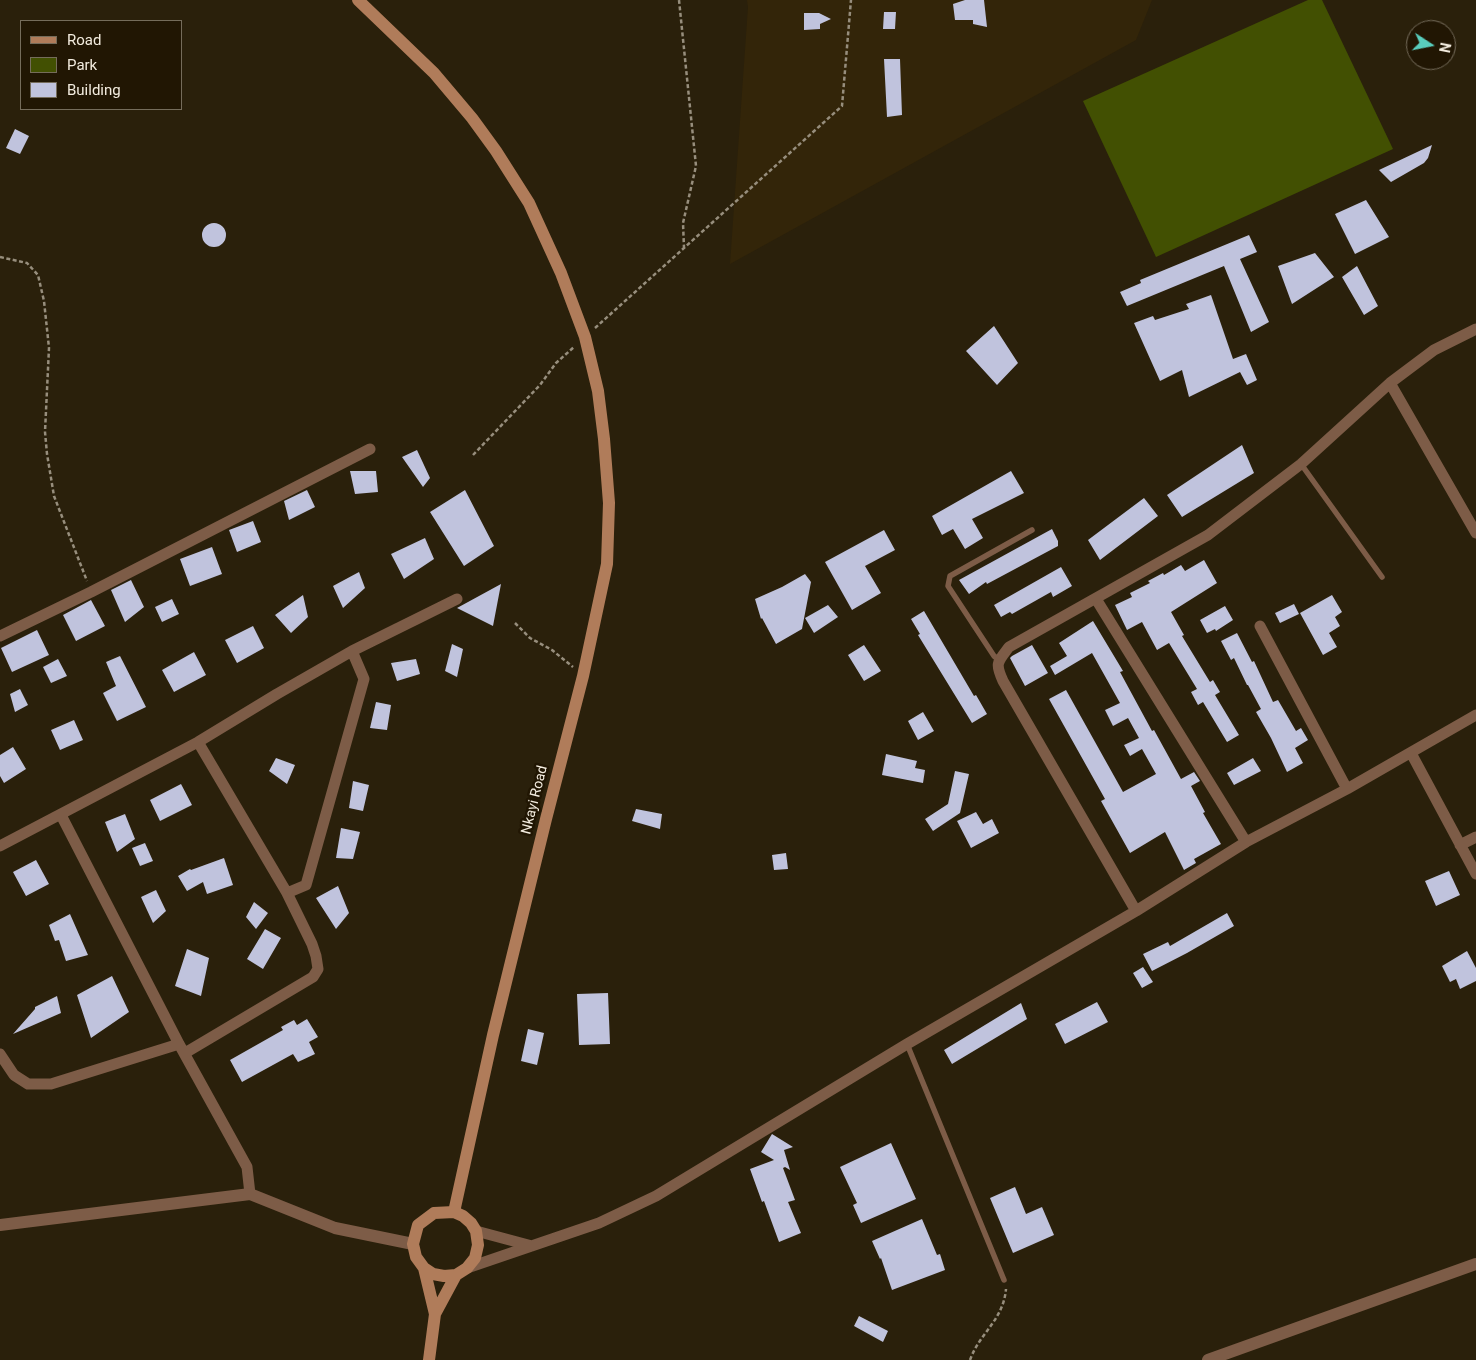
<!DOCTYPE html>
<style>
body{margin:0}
#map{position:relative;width:1476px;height:1360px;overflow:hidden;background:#2a200b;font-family:Roboto,sans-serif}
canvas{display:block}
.legend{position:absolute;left:20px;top:20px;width:162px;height:90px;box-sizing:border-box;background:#211603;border:1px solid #756c5b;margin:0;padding:6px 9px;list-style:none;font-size:15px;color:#f3ecdf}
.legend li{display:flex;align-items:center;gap:10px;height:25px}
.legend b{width:25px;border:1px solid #756c5b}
.north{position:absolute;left:1406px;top:20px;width:50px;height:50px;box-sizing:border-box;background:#211603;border:1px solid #756c5b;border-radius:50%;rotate:101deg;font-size:14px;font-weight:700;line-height:20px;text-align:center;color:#f3ecdf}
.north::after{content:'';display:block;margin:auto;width:18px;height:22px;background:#59cebe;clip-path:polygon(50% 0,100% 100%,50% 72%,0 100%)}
</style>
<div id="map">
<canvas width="1476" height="1360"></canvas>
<ul class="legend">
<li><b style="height:6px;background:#b07c5a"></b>Road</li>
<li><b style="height:14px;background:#425002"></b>Park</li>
<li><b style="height:14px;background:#c0c3dd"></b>Building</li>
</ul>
<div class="north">N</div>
</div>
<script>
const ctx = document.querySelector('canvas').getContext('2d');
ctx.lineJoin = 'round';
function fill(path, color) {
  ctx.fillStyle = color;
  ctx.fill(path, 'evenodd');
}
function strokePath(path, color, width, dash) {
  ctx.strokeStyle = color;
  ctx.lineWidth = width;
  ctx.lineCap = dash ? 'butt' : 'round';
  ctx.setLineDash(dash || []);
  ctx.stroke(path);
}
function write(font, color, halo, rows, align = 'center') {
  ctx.font = font + ' Roboto,sans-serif';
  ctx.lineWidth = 5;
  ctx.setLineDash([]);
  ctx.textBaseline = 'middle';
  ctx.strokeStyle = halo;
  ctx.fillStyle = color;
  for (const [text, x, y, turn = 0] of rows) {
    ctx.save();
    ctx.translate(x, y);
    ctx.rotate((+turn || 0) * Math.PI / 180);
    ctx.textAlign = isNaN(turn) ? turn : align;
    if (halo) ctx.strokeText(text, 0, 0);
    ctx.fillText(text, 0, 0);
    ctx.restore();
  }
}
const built = new Path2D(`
 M747,0h405l-16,40 -406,224 18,-257z`);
const green = new Path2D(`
 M1308,0h14l71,149 -237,108 -73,-156z`);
const building = new Path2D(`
 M965,0h19l3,27 -14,-3v-4h-18l-2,-16z
 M884,12h12l-1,17h-12z
 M804,13h15l12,6 -11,5v5l-16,1z
 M884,59h16l2,56 -15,2z
 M15,129l14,7 -9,18 -14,-6z
 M1432,145l-4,13 -4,5 -33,19 -12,-12z
 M1366,200l23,37 -34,17 -20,-40z
 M202 235a12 12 0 1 1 24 0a12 12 0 1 1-24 0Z
 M1249,235l8,17 -17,7 29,63 -18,10 -27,-66 -97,40 -7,-14 21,-9 -1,-3z
 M1315,253l19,24 -42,27 -14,-38z
 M1357,266l21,40 -14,9 -22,-38z
 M1211,295l22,64 13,-5 11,26 -10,5 -7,-13 -51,25 -7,-27 -22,11 -26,-58 19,-7 2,4 34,-11 -3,-5z
 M994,326l24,37 -21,22 -31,-34z
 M1242,445l12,28 -72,44 -15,-22z
 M417,450l13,28 -7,9 -21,-30z
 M350,471h26l2,21 -23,2z
 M1011,471l13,22 -52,26 11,19 -18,11 -12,-20 -11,6 -10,-19z
 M307,490l8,17 -26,13 -5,-19z
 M465,490l29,56 -30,20 -34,-54z
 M1144,498l14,18 -58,44 -12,-20z
 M253,521l8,21 -24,10 -8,-22z
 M1052,529l6,12v5l-71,38 -1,-2 -17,12 -10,-14z
 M884,530l11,20 -30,16 16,27 -29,17 -27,-48z
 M425,538l9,21 -30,20 -13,-25z
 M212,547l10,27 -32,12 -10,-27z
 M1204,560l13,23 -46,29 13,23 -2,1 28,46 3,-2 7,12 -5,3 24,40 -12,7 -24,-40 -5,3 -7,-13 6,-3 -28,-46 -12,7 -15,-28 -15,8 -12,-25 17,-8 -2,-4 20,-10 -2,-2 15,-8 1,2 17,-10 4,6z
 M1061,567l11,19 -19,11 -2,-5 -39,22 -2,-2 -9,5 -7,-12z
 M359,572l6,16 -22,20 -10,-22z
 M805,574l6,8 -9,47 -26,15 -14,-26 -1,1 -6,-20 27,-12z
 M131,580l13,27 -19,15 -14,-32z
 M501,584l-8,42 -36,-18z
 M303,595l5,22 -17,16 -16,-18z
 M1332,595l10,17 -7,5 5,9 -11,7 8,14 -14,8 -23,-42z
 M172,599l7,15 -17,8 -7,-15z
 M91,600l14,26 -29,15 -13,-26z
 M1294,604l5,10 -19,9 -5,-10z
 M828,605l10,12 -24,16 -9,-15z
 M1225,606l8,14 -17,11 -1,-2 -8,4 -7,-13z
 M924,611l50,85 2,-1 11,19 -15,9 -54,-88 2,-1 -9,-15z
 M1093,621l30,50 -3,1 32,59 2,-1 27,49 13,-7 6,9 -9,5 14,26 -2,1 18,31 -27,15 2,4 -12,7 -19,-38 -35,21 -29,-52 4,-2 -56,-100 17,-9 57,102 33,-18 -14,-25 -12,7 -6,-11 15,-7 -11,-20 -15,8 -8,-16 15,-7 -28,-50 -37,22 -5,-9 17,-10 -8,-13z
 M253,626l11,22 -27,15 -12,-23z
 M37,630l12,25 -37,17 -11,-24z
 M1237,633l15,29 2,-1 19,41 5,-2 18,31 5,-3 7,12 -13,8 8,15 -16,9 -16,-34 -15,-26 5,-3 -13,-24h-1l-13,-27 -3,2 -10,-19z
 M452,644l11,5 -6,28 -12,-6z
 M864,645l17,26 -17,10 -16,-26z
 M1032,645l16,28 -23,13 -15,-28 2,-2z
 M194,652l12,23 -32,17 -12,-22z
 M120,656l26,51 -29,14 -14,-28 13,-7 -10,-24z
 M58,659l9,17 -16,7 -8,-16z
 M416,659l4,15 -23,7 -6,-18z
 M20,689l8,16 -13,7 -5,-18z
 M376,702l15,3 -4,25 -17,-2z
 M923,712l11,19 -16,9 -10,-19z
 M74,720l9,20 -23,10 -9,-20z
 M13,747l13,22 -22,14 -4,-7v-21z
 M886,754l31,7 -2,7 10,2 -2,13 -41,-8z
 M276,758l19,7 -8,19 -18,-13z
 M1253,758l8,13 -27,14 -7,-12z
 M955,771l14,3 -9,39 -27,18 -8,-12 23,-15z
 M353,781l16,4 -6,26 -14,-3z
 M181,784l11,21 -32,16 -10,-21z
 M636,809l26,5 -2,15 -28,-8z
 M976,812l7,12 9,-5 7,14 -28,15 -14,-27z
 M125,814l10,25 -18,13 -12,-30z
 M341,828l19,4 -7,27 -17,-1z
 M145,843l8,18 -13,5 -8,-18z
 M786,853l2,16 -14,1 -2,-15z
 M224,858l9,27 -26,9 -4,-12 -16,9 -9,-15 12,-7 1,1z
 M36,860l13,24 -23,12 -13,-24z
 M1449,871l11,24 -24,11 -11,-25z
 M338,886l11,27 -13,16 -20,-31z
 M156,890l10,21 -13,12 -12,-26z
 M254,902l14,11 -12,16 -10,-12z
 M1227,913l7,13 -47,27 -35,18 -9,-17 25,-12 2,4z
 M70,914l18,41 -22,6 -7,-21 -4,1 -6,-16z
 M265,929l16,9 -18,31 -16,-10z
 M187,949l22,9 -8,38 -26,-10z
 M1467,951l9,17v13l-16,8 -4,-10 -6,3 -8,-16z
 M1143,967l10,15 -11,6 -9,-15z
 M112,976l17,36 -38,26 -14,-43z
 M608,993l2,51 -31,1 -2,-51z
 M57,996l4,17 -48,21 22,-25v-2z
 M1097,1002l11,20 -43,22 -10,-20z
 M1021,1003l6,16 -75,45 -8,-14z
 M307,1019l11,18 -9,5 6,12 -17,8 -5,-8 -51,28 -12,-22 53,-30 -2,-3 13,-7 3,5z
 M528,1029l16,4 -7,32 -16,-4z
 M772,1134l21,13 -9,3 6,20 -5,-3 -2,1 12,32 -7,2 13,31 -22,9 -15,-41 -2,1 -12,-33 24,-9 -13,-8z
 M891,1143l25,56 -55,24 -8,-18 4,-2 -17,-36z
 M1015,1187l11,27 16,-7 12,28 -41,18 -23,-55z
 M922,1219l15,36 3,-1 5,16 -53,20 -11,-32 -1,1 -8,-18z
 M859,1316l29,15 -5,11 -29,-16z`);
const path = new Path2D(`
 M679,0l17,166 -13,57 1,25
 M0,257l27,6 11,12 6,26 5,47 -4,84 2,22 7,42 33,85
 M595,328l247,-222 9,-106
 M473,455l67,-70 16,-22 18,-16
 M515,623l15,15 22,12 21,17
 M970,1360c10,-28 33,-39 36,-71`);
const service = new Path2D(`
 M1301,464l81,113
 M999,660l-5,-4 -46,-70 2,-10 82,-46
 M907,1044l97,236`);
const minor = new Path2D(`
 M1390,383l86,150
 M1096,599l150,243
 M1260,626l87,163
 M0,636l91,-44 279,-143
 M1411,753l65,121
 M61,815l118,229 68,123 3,27
 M1460,845l16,-8
 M0,846l198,-104 79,-48 75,-43 105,-52
 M287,893l19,-8 58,-206 -12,-28
 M1136,911l-133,-230c-8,-18 -6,-18 6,-34l199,-112 93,-71 89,-81 44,-33 42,-21
 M185,1053l128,-76 5,-8 -2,-13 -4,-12 -25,-51 -89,-151
 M0,1054l14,21 14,9h23l128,-40
 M476,1231l56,15
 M467,1268l132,-45 57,-27 251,-152 229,-133 110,-69 101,-53 129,-74`);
const tertiary = new Path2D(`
 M0,1225l250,-31 85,34 78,16
 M1208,1360l268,-96`);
const secondary = new Path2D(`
 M358,0l76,73 38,45 24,33 33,52 32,70 24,64 13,54 6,48 5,64 -2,61 -24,112 -37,143 -53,216 -39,177
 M424,1268l11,46
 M429,1360l6,-46 21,-39 11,-7 8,-10 3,-13 -2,-14 -5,-8 -8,-7 -9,-4 -20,1 -16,12 -5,19 3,13 8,11 9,6 11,2 12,-1`);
const streetNames = [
 ["Nkayi Road",535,800,-76]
];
fill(built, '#332509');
fill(green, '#425002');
fill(building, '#c0c3dd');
strokePath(path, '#978e7d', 2.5, [4, 2.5]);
strokePath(service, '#7d5c47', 5.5);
strokePath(minor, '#7d5c47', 11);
strokePath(tertiary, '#7d5c47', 12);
strokePath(secondary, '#b07c5a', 12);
write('14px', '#f3ecdf', '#211603', streetNames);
</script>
